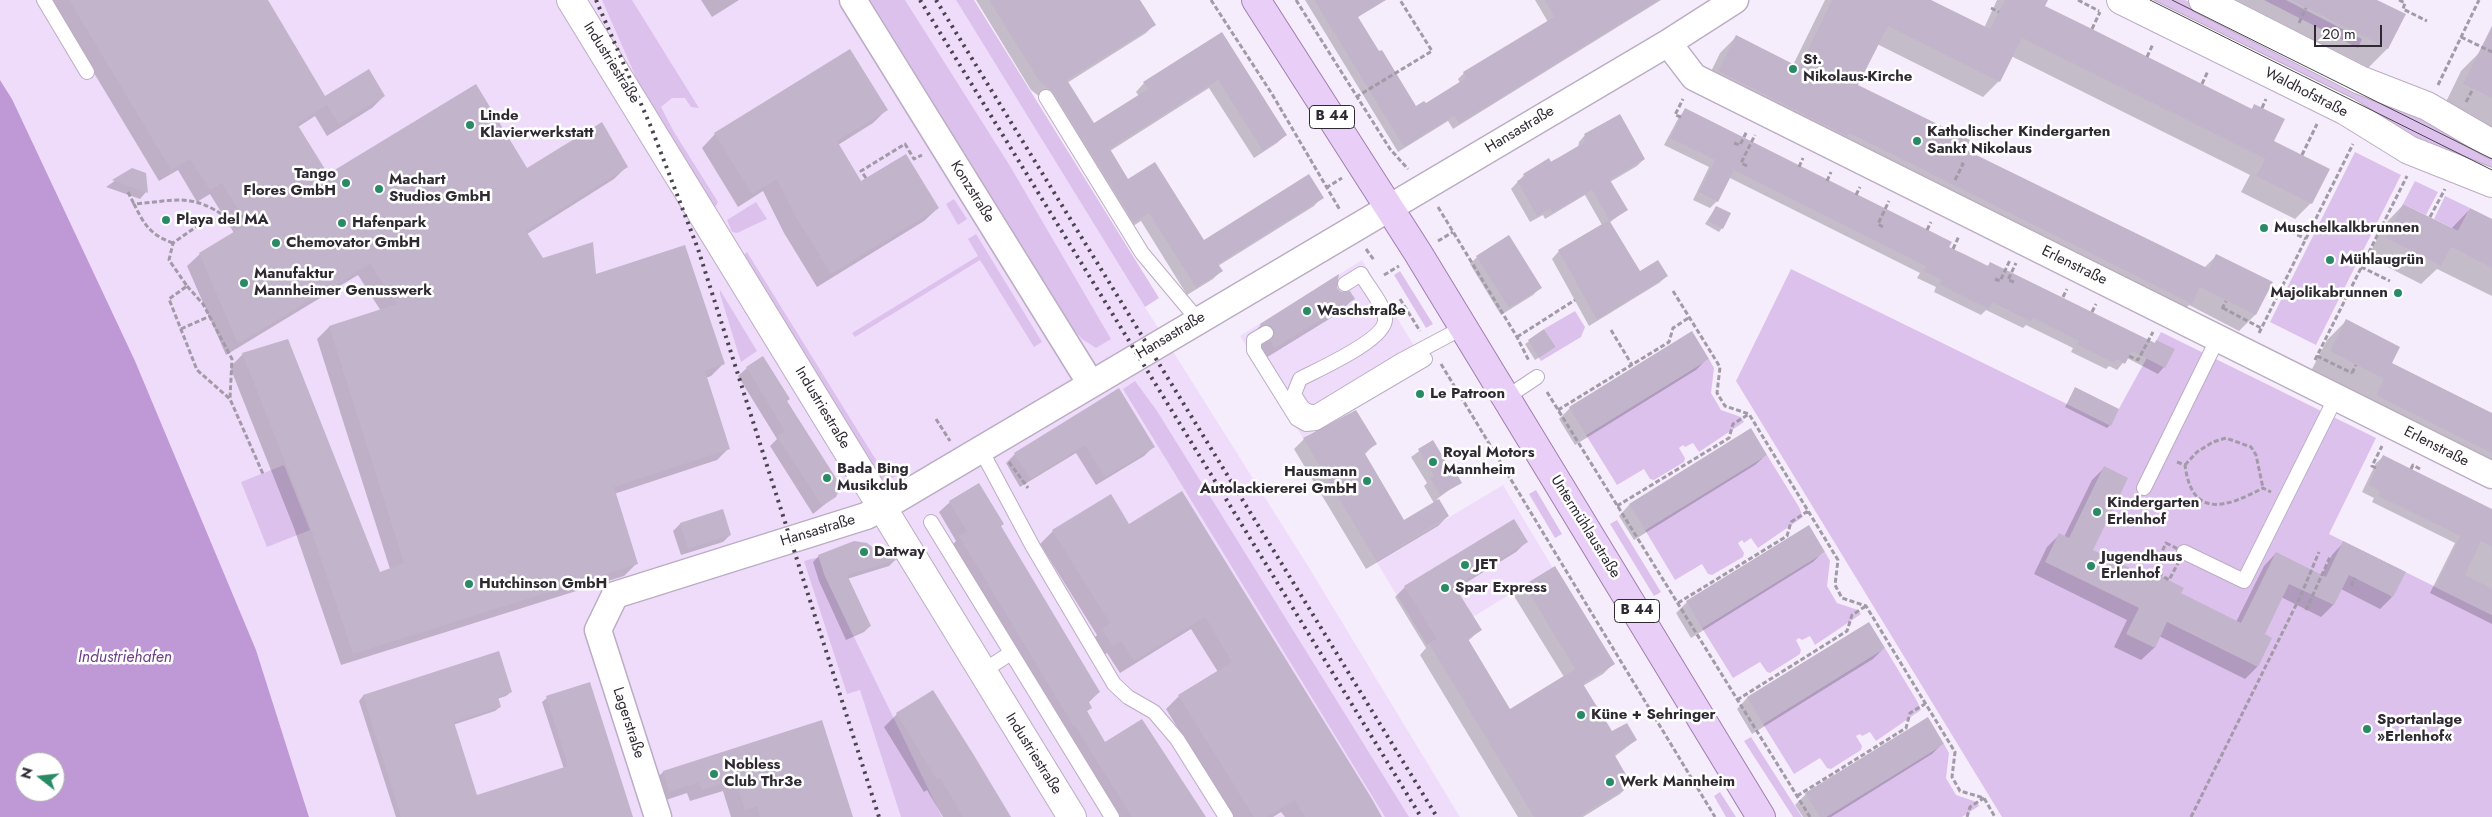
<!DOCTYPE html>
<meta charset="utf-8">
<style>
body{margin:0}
#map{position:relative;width:2492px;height:817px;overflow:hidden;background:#f6edfc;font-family:Jost,sans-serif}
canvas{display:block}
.north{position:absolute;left:15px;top:752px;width:50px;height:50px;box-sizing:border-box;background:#fff;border:1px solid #aca9ad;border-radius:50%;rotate:286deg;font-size:14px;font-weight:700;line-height:20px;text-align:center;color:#2f2932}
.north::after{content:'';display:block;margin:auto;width:18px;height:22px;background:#288b65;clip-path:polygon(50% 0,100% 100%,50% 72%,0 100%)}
.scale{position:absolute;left:2314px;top:25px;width:68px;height:22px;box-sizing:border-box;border:2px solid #2f2932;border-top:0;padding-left:6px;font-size:15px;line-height:18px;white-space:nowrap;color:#2f2932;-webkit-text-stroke:4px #fff;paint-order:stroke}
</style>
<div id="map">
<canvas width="2492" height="817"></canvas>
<div class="north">N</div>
<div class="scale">20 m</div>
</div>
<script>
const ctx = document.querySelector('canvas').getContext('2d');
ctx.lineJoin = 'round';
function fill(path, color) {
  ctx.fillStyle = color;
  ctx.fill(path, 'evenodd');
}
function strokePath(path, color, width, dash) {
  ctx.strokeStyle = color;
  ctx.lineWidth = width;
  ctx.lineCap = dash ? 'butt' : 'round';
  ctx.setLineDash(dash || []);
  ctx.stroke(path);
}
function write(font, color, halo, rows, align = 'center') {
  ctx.font = font + ' Jost,sans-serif';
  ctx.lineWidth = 5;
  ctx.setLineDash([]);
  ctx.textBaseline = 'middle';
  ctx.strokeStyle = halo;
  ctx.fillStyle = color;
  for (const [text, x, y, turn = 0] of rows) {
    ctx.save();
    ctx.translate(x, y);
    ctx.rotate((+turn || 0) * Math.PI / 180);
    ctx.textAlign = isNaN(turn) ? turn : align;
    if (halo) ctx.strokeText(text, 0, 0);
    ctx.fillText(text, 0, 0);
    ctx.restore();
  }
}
const built = new Path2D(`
 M0,0h956l189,307 163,259 152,251h-1151l-53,-167 -244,-551 -12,-19z
 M1362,260l63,104 -122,74 -63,-102z
 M1503,485l50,83 -126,77 -51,-84z`);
const green = new Path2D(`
 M602,0h30l67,108 -8,-1 -6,-9h-13l-11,9 13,25 44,70 -2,4 -2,1 -72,-116z
 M870,0h35l105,166 101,173 -15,9 -14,-9 -7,-8z
 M956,0h18l185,298 -14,9z
 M2138,0h47l307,151v25z
 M2264,0h22l76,39 -4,9z
 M2355,152l46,23 -85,170 -46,-23z
 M2415,181l23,11 -12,23 -23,-11z
 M2445,196l25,12 -12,23 -24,-12z
 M954,199l13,20 -9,6 -12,-21z
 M756,202l11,17 -30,14 -5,-1 -5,-12z
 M976,234l66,108 -8,5 -54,-87 -125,77 -3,-4 126,-77 -10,-17z
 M747,252l134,216 6,6 9,-5 4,1v4l-14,7 -6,-4 -136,-222z
 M1791,269l319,156 51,-93 215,106 -47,96 163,81v202h-490l-266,-436z
 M1400,271l33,53 -7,4 -32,-53z
 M720,290l37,61 -16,11 -21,-68z
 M1575,311l10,16 -4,10 -40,24 -2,-3 17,-11 -12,-18z
 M1709,359l5,9 -3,25 10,17 20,7 3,5 -45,30 -6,-9 -8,4 -2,-2 -4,3 6,10 -1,4 -30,18 -4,-1 -6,-10 -27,16 -31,-50z
 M1135,381l22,30 252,406h-24l-262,-428z
 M1767,455l32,52 4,10 -45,31 -7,-10 -7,5 -2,-3 -4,3 6,10 -1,4 -31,18 -4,-1 -6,-10 -27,16 -30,-50z
 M284,465l26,65 -43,17 -26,-65z
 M1536,490l26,44 -7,4 -26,-44z
 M1617,520l44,72 -7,4 -44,-72z
 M1825,552l5,9 -3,25 10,17 21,7 3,4 -46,31 -5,-9 -8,4 -3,-2 -3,2 5,10 -1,4 -30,19 -3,-1 -7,-10 -27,16 -31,-50z
 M819,557l6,19 28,59 89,182h-41l-41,-127 -13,4 -43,-133z
 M1885,648l32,53 4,9 -45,31 -6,-9 -8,4 -2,-2 -4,2 6,10 -1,4 -30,19 -4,-1 -7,-10 -26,16 -31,-50z
 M1751,737l51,80h-9l-49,-76z
 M1944,744l5,9 -3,25 10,17 21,7 2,4 -17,11h-136z
 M1720,792l16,25h-10l-12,-21z`);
const water = new Path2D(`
 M0,80l12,19 123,262 121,289 53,167h-309zM25,762h30v30h-30z`);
const shadow = new Path2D(`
 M50,0h216l59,98 59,-2 -12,12 -45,28 -12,-20 -17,11 30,49 298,-9 -12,12 -87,55 15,26 53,16 128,88 -12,12 -5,2 23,70 -12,12 -103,34 22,70 -12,12 -283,89 -47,-137 -64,-161 13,-13 136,219 11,-4 -73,-230 12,-12 52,-16 -23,-36 -132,80 -39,-89 13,-12 34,-21 -24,-39 -13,8 -19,-32 -19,11z
 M701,0h38l-27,17z
 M976,0h162l16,25 -8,8 -79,50 26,42 46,-29 -3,-4 8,-9 78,-49 64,101 -9,8 -23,15 -45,-70 -99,63 18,29 75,62 119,-45 -8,9 -96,60 3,5 -8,8 -26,16 -46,-74 -16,10 -80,-130 -14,-11z
 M1305,0h49l8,13 -5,5 58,90 10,-3 35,-22 -2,-4 6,-6 84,-51 -13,-22h126l-208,129 -5,-8 -50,31z
 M1825,0h103l56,28 13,-28h49l-3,6 207,104 5,-4 17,36 39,61 -16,16 -54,-27 9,-17 -239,-119 -12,25 -16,16 -106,-53 -20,41 107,65 240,118 13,-13 55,27 -17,33 -16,16 -50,-26 -14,14 -472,-231 17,-35 16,-16 57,28z
 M2235,0h140l29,15 -17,34 -19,19z
 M2480,52l12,6v69l-47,-23 16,-33z
 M886,110l-13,13 -35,22 23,38 77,25 -14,13 -107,66 -33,-54 -21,-42 -25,16 -36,-59 13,-14z
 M1685,110l263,138 39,19 3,-4 174,104 -6,7 -31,-16 -10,12 -8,-4 -3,3 -35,-17 2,-4 -47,-23 -3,3 -37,-18 -5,5 -47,-23 2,-5 -19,-9 3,-5 -192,-96 -11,24 -7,7 -17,-8 16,-33 -45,-22 15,-28z
 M1585,135l59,24 -7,7 -27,16 16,28 -17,13 31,49 27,4 -8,7 -70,43 -37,-67 7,-8 43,-26 -17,-30 -40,24 -2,-4 -13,7 -19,-33 13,-14 54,-27 1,-6z
 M132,169l14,23 -6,7 -34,-12z
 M2403,205l48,24 19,-20 22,11v76l-55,-27 -16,15 -53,-27 16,-32z
 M1716,207l6,21 -3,4 -14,-8z
 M1477,257l63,31 -7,7 -32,20 -31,-51z
 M1336,289l17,10 -14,14 -78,48 -4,-6 4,-7 -1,-6 -4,-3h-9l14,-14z
 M2346,321l44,43 102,50v67l-181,-110 16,-31z
 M1544,331l7,19 -16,10 -10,-16z
 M1707,359l-11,11 -121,75 -16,-26 11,-11z
 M747,368l39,33 49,95 -22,18 -43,-68 7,-7 -39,-63z
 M2075,388l35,37 -3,3 -42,-21z
 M1118,390l35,57 -9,9 -48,29 -20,-32 -56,34 -14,-24 9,-9z
 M1750,430l16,25 -11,10 -121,75 -15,-24 10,-11z
 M1304,439l71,5 -11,11 39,67 31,-19 -10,-17 3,-3 -16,-26 22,-16 16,28 11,13 -23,17 11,17 -10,10 -72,43 -72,-120z
 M2383,457l109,53v114l-62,-31 25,-50 -83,-41 2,-4 -12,-6 14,-29z
 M2104,468l-12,82 59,29 4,-4 25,19 56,28 28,-56 12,-13 45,23 11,-21 12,-13 48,55 -12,12 -39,-20 -8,16 -12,12 -40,-20 -18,38 -6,32 -12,12 -86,-43 -5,12 -13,12 -27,-13 13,-27 -93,-46 13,-27 13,-13 4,3 28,-57z
 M950,502l149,190 -11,11 3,4 -5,5 19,32 99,73h-89l-166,-269 7,-7 -17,-29z
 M680,524l50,11 -7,7 -42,13 -8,-24z
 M1129,526l251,291h-95l-4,-5 -8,5h-40l-67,-108 13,-13 39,-24 -27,-43 -71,44 -13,-20 -8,5 -10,-15 8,-8 -57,-91 13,-13z
 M1526,542l-10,10 -60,37 24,41 -12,11 42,69 54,-33 -50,-81 10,-10 31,-18 58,96 -10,10 -20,12 29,47 24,7 -22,17 16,27 -10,10 -37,23h-65l-98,-162 6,-7 -31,-51 10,-10z
 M874,550l21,10 -6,6 -42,13 23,47 -6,6 -18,8 -27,-59 -6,-19 6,-6z
 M1823,552l-10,10 -122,76 -15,-25 11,-11z
 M1868,623l16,25 -11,11 -121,75 -15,-25 10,-11z
 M498,653l13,39 -5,4 -9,3 3,8 -5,4 -42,14 23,72 88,-28 -22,-67 5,-4 85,119h-236l-37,-116 4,-5z
 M933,692l76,125h-66l-16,-27 -3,2 -40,-65 13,-13z
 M821,722l31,95h-121l-8,-26 -33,10 -3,-8 -30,10 -6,-19 12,-12z
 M1942,744l-10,10 -101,63h-28l-8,-12 11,-11z`);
const building = new Path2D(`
 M69,0h199l57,96 44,-27 16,27 -46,28 -12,-19 -30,19 31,50 148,-90 51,84 75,-46 26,45 -102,64 17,27 50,-16 3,32 89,-29 40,119 -20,7 25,78 -116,38 24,77 -285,90 -47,-139 -64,-162 46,-14 92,233 24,-9 -75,-237 68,-22 -27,-40 -132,80 -39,-91 48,-29 -25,-41 -12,7 -20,-31 -19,11z
 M989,0h151l16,25 -89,55 27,43 54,-34 -5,-7 79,-50 65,103 -24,16 -45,-71 -108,69 18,30 27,-17 49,78 105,-66 15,24 -106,66 5,7 -27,17 -47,-75 -15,10 -81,-131 -14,-11z
 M1314,0h72l-28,17 21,34 3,-1 34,56 8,-5 2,2 40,-25 -3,-6 91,-55 -9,-17h114l-200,124 -5,-8 -50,31z
 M1832,0h99l59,29 15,-29h43l-3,6 47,23 160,80 2,-5 31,15 -11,22 56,28 -18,35 -56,-28 9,-17 -243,-121 -22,44 -112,-56 -30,59 112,55 -4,10 243,119 7,-15 57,28 -17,33 -56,-28 -8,17 -343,-171 -2,3 -129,-65 18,-36 63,32z
 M2291,0h86l29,14 -18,35z
 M2492,26v72l-29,-14z
 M850,49l38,61 -51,31 24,40 45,-27 33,54 -108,66 -34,-55 -20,-40 -25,15 -38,-61z
 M1685,108l267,134 -3,5 19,9 20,10 2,-4 165,81 1,-3 19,9 -10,19 -33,-17 -7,13 -9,-5 -2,4 -37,-18 2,-4 -46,-23 -2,4 -39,-20 -3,7 -50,-25 3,-4 -19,-9 3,-5 -192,-96 -16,32 -19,-10 16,-32 -45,-22z
 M1620,114l25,45 -35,21 18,30 -18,11 -18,-31 -40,23 -2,-4 -13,7 -20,-35 8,-4 -2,-3 26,-16 2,4 34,-20 -2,-4 2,-2 -1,-2z
 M132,168l14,5 2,20 -36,-13z
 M2403,204l55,27 12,-23 22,11v49l-41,-21 -10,19 -55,-28z
 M1716,206l15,7 -8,16 -15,-8z
 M1609,220l31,51 18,-11 10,16 -71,44 -39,-70z
 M1509,235l33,53 -33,20 -33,-52z
 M1339,274l-2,14 4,4 9,-1 5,8 -80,49 -5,-7 5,-8 -2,-5 -3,-3 -9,1 -1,-2z
 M2346,319l54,28 -8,16 100,50v40l-116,-58 8,-16 -54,-28z
 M1544,329l12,18 -17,11 -11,-18z
 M1692,331l17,28 -123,76 -17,-28z
 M763,356l27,43 -3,2 54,85 -5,11 -14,9 -45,-70 8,-5 -39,-64z
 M2075,387l44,22 -8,17 -44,-22z
 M1119,388l36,59 -50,30 -20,-32 -55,34 -16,-26z
 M1356,410l21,34 -13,8 40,68 35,-21 10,17 -73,45 -73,-123z
 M1751,428l16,27 -122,75 -16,-26z
 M1433,440l16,27 3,-1 10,17 -22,12 -10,-17 4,-2 -16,-27z
 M2383,455l109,54v38l-11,-6 -16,34 27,13v27l-57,-28 25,-51 -82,-40 2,-5 -12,-6z
 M2104,466l24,12 -35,72 59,29 3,-6 29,15 -3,5 60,30 35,-71 50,25 17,-36 63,31 -13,25 -44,-22 -15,30 -45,-21 -24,50 7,4 -14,29 -91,-45 -12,26 -29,-14 13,-26 -94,-46 14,-29 10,5z
 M979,483l25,41 -3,2 99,166 -12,8 4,8 -5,3 18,31 37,-23 64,98h-74l-57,-91 -1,1 -115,-191 8,-4 -18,-31z
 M1182,491l190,308 10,18h-77l-10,-17 -28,17h-13l-76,-122 54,-33 -27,-45 -71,44 -13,-20 -9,5 -10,-17 8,-6 -58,-93 59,-36 18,30z
 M723,509l8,26 -43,14 -8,-26z
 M1514,519l14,23 -73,45 27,43 -14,9 42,70 65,-40 -51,-84 31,-19 60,98 -32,20 29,47 15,-8 10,17 -23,14 18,31 -53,32h-45l-105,-173 8,-5 -33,-53z
 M1809,525l16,27 -123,76 -16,-27z
 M854,541l13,2 8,6 16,3 5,8 -49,15 24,51 -18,9 -29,-61 -6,-19z
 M1869,622l16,26 -122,76 -16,-27z
 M499,651l13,41 -14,5 3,10 -47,15 23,73 91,-29 -22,-70 44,-14 43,135h-232l-38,-122z
 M933,690l42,67 36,60h-48l-23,-39 -3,2 -41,-67z
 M1928,717l16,27 -118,73h-6l-15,-24z
 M822,720l31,97h-93l-3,-11 -12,4 -10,-31 -33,11 -3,-8 -30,10 -6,-21z`);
const path = new Path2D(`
 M1211,0l61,94 68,116
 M1296,0l94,149 18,20
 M2078,0l21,11
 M2399,0l6,3 -2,6 24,12
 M1991,8l8,4
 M2299,23l7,-15
 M2092,29l8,-17
 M2461,37l31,15
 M2147,57l6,-13
 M2202,84l6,-13
 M2438,85l41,-85
 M1356,97l76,-46 -32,-51
 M2466,102l7,-13
 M2262,108l4,-9
 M1681,117l-6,-2 8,-16
 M1734,143l6,2 7,-14
 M2302,155l15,-31
 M1747,166l-6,-3 14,-28
 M1799,167l4,-9
 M866,178l-5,-7 44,-27 9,15 8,-4
 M1955,180l8,-16 -4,-1
 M1827,181l4,-9
 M1326,188l16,-10
 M128,192l6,12
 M1856,195l4,-8
 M1438,207l79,130 12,24
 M243,216l-40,6 -30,21 -4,17 18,26 -18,13 28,71 33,29 33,75
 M2430,217l15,-28
 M2277,225l29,14
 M1883,227l-5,-3 11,-23
 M1927,230l4,-8
 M1438,241l15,-9
 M173,243c-23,-8 -29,-19 -39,-39 40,-3 58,-12 93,14
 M1366,249l8,11
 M1953,249l6,-13
 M2361,267l29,14
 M1384,275l15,-9
 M1995,279l5,2 10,-21
 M2014,282l-6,-2 8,-17
 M187,286l16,18 29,55 -2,39
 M1673,291l47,76 -3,26 8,13 24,8 89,146 -3,25 7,13 24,8 89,146 -3,25 8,14 24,7 11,19
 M2063,297l4,-8
 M1400,299l20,32
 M2223,308l38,20
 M2222,309l4,-8
 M2092,312l4,-8
 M181,329l29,-13
 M1611,330l21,35
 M2259,333l94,-189
 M1517,337l58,-37
 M2129,356l9,4 15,-28
 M2317,356l35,17
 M2315,360l92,-184
 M1441,364l274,453
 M2352,373l4,-8
 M1547,392l263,425
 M1558,410l111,-68 4,-14 17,-11
 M936,419l14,22
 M1009,462l19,26
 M2177,462l8,3c7,55 42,42 78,23l8,4
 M2185,465l12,-13 16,-10 13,-4 25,9 5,8 7,33
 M2376,468l-4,-2 10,-20
 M2411,469l2,-4 7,4 1,-2
 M1617,506l112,-68 4,-14 16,-10
 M2166,543l18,9 -15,28 -12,-8 -2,-5z
 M2351,586l4,-8
 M1678,603l109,-67 4,-14 17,-11
 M2306,610l24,-53
 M1737,700l110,-69 5,-16 14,-9
 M1797,796l109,-68 4,-15 15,-9
 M1967,817l3,-10 14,-9
 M2191,817l110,-222 18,-43`);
const lane = new Path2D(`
 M44,0l43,72
 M1046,97l96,156 56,67
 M1345,284l16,-10c7,13 22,29 24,44 3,21 -68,52 -85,61l-6,15c6,10 9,19 22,18l84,-51 64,-34
 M1266,333l-12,7v10l43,69 9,5 10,-1 109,-64
 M1507,397l30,-20
 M981,450l52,97 81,137 14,13 26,15 23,27 49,78
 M2144,488l74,-150
 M931,522l181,295
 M2184,552l60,29 92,-184
 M983,671l28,-18`);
const street = new Path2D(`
 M853,0l238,384
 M1668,43l26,34 798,398
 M658,817l-60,-187 17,-35 251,-79 16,-8 786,-465 67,-43`);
const secondary = new Path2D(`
 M571,0l501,817
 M2121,0l225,111 63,39 83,33
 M2203,0l157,80 67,26 65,38`);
const primary = new Path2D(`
 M1256,0l162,253 343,564`);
const tram = new Path2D(`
 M2150,0l342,170
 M2172,0l320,159`);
const rail = new Path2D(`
 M596,0l55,127 47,122 181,568
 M920,0l501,817
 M936,0l501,817`);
const markers = [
 [1793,69,5,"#288b65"],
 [470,125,5,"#288b65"],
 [1917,141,5,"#288b65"],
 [346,183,5,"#288b65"],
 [379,189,5,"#288b65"],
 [166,220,5,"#288b65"],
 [342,223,5,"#288b65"],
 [2264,228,5,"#288b65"],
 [276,243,5,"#288b65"],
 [2330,260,5,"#288b65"],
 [244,283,5,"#288b65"],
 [2398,293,5,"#288b65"],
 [1307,311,5,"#288b65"],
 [1420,394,5,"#288b65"],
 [1433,462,5,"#288b65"],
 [827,478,5,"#288b65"],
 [1367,481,5,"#288b65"],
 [2097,512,5,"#288b65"],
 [864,552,5,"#288b65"],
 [1465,565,5,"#288b65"],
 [2091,566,5,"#288b65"],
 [469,584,5,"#288b65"],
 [1445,588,5,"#288b65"],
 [1581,715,5,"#288b65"],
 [2367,729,5,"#288b65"],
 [714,774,5,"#288b65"],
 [1610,782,5,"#288b65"]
];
const shields = [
 [1332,117,45],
 [1637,611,45]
];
const shieldNames = [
 ["B 44",1332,117],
 ["B 44",1637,611]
];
const poiNames = [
 ["St.",1803,60],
 ["Nikolaus-Kirche",1803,77],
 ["Linde",480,116],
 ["Klavierwerkstatt",480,133],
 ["Katholischer Kindergarten",1927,132],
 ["Sankt Nikolaus",1927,149],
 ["Tango",336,174,"right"],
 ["Flores GmbH",336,191,"right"],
 ["Machart",389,180],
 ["Studios GmbH",389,197],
 ["Playa del MA",176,220],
 ["Hafenpark",352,223],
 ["Muschelkalkbrunnen",2274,228],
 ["Chemovator GmbH",286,243],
 ["Mühlaugrün",2340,260],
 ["Manufaktur",254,274],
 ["Mannheimer Genusswerk",254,291],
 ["Majolikabrunnen",2388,293,"right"],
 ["Waschstraße",1317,311],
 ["Le Patroon",1430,394],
 ["Royal Motors",1443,453],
 ["Mannheim",1443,470],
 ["Bada Bing",837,469],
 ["Musikclub",837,486],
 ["Hausmann",1357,472,"right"],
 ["Autolackiererei GmbH",1357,489,"right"],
 ["Kindergarten",2107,503],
 ["Erlenhof",2107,520],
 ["Datway",874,552],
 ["Jugendhaus",2101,557],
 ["Erlenhof",2101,574],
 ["JET",1475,565],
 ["Hutchinson GmbH",479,584],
 ["Spar Express",1455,588],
 ["Küne + Sehringer",1591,715],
 ["Sportanlage",2377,720],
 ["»Erlenhof«",2377,737],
 ["Nobless",724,765],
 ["Club Thr3e",724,782],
 ["Werk Mannheim",1620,782]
];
const streetNames = [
 ["Industriestraße",611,63,58],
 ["Waldhofstraße",2306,93,27],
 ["Hansastraße",1520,130,-31],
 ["Konzstraße",972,192,58],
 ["Erlenstraße",2074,266,26],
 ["Hansastraße",1171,336,-31],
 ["Industriestraße",822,408,59],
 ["Erlenstraße",2436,447,27],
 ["Untermühlaustraße",1585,527,58],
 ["Hansastraße",818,531,-17],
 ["Lagerstraße",628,723,72],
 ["Industriestraße",1033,754,58]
];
const waterNames = [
 ["Industriehafen",125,658]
];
fill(built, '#efdcfb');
fill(green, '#ddc1ed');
fill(water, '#bf99d5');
fill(shadow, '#0003');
fill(building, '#c2b4ca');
strokePath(lane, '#bbadc4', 16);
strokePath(street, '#bbadc4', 29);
strokePath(secondary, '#bbadc4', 30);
strokePath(primary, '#9e7faf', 30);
strokePath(path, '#a29aa6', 3, [5, 2.5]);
strokePath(lane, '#fff', 14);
strokePath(street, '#fff', 26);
strokePath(secondary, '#fff', 28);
strokePath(primary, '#e9cef8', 28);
strokePath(tram, '#4a444d', 1);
strokePath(rail, '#4a444d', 4, [2.5, 5]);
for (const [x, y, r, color] of markers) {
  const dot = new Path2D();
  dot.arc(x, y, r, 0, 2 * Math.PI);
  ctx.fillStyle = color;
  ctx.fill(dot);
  strokePath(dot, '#fff', 2);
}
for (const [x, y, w] of shields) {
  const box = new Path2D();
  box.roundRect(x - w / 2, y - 11.5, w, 23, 4);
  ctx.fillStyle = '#fff';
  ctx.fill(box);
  strokePath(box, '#2f2932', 1);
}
write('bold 14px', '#2f2932', null, shieldNames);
write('bold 15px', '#2f2932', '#fff', poiNames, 'left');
write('15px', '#2f2932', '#fff', streetNames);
write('italic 16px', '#6d3d85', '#fff', waterNames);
</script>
